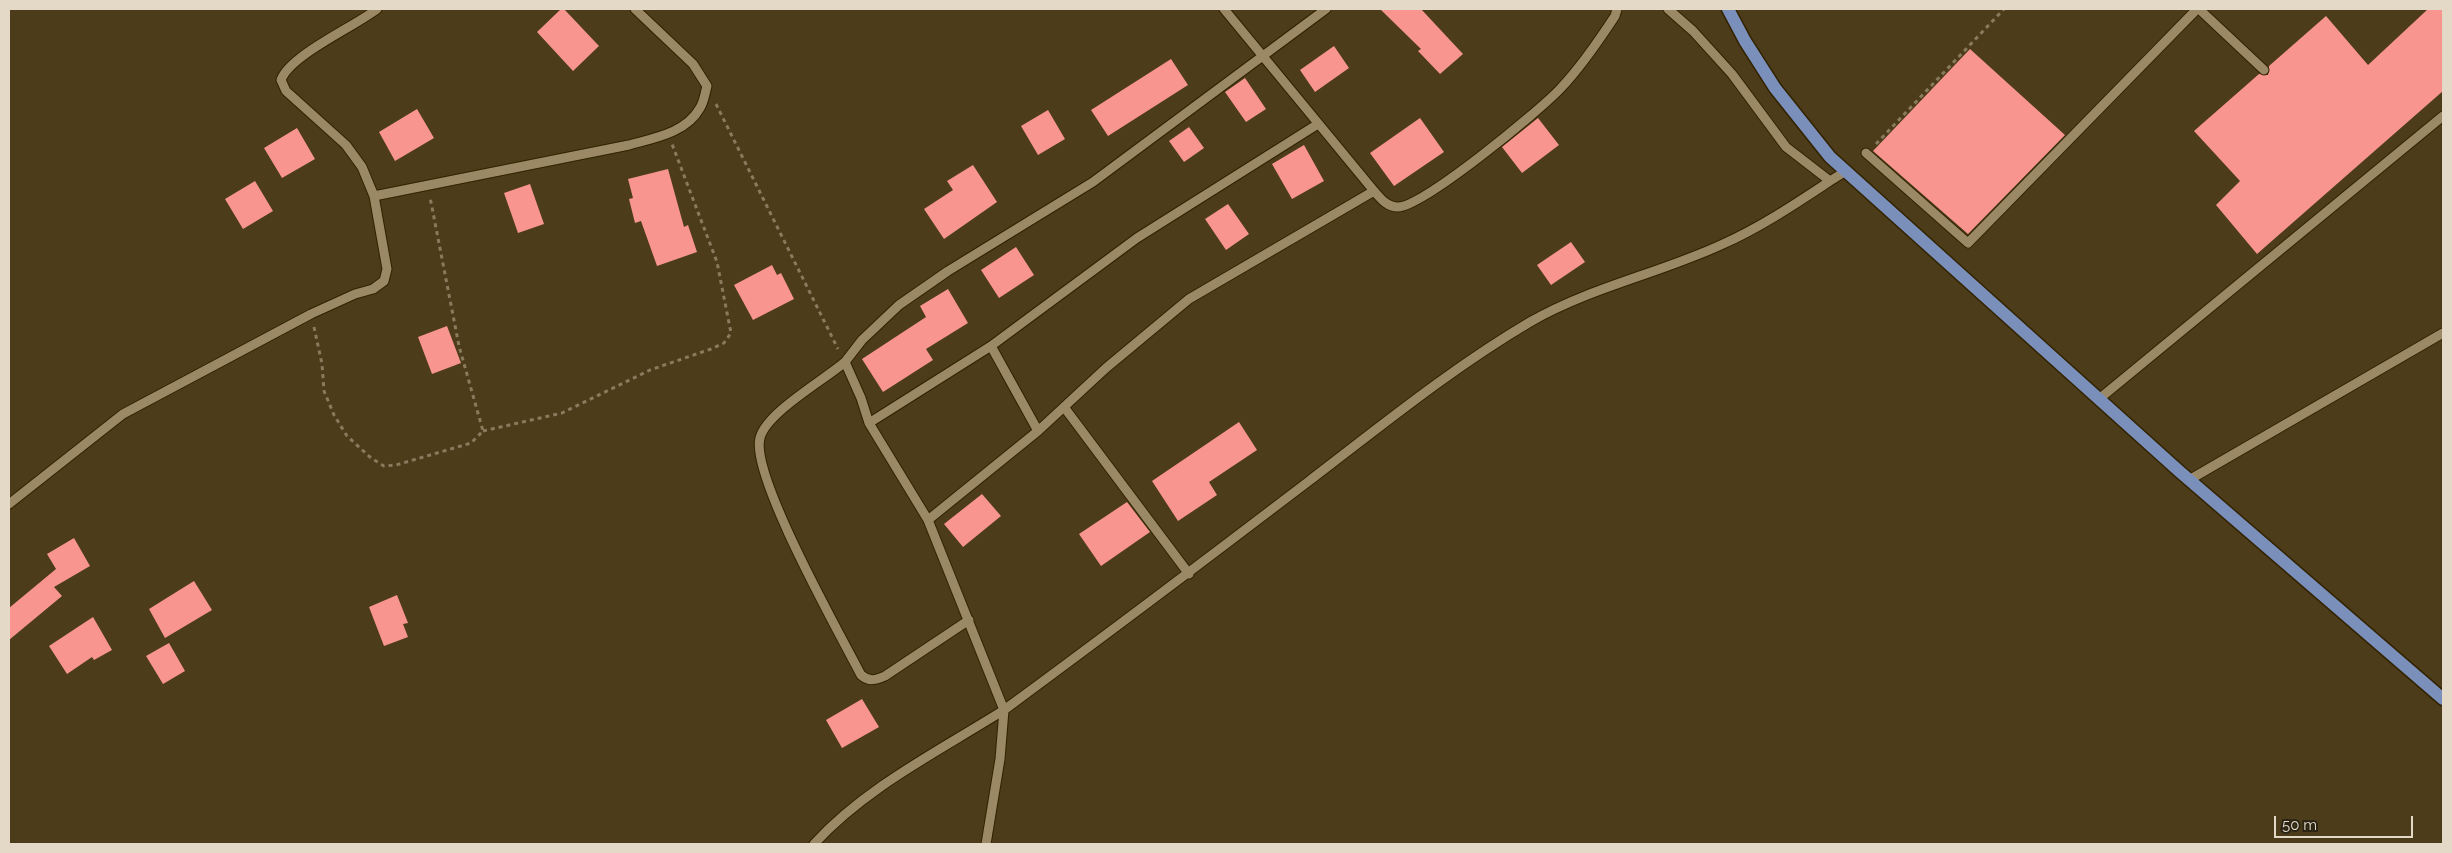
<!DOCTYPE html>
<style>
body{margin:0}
#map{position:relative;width:2452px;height:853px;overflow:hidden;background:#4c3c19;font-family:Raleway,sans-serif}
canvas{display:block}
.frame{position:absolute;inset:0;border:10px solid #e3d9c6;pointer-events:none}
.scale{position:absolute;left:2274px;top:816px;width:139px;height:22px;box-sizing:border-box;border:2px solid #e3d9c6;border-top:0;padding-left:6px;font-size:15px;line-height:18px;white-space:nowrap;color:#e3d9c6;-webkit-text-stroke:4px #2b2415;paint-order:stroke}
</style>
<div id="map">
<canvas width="2452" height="853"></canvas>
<div class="frame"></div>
<div class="scale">50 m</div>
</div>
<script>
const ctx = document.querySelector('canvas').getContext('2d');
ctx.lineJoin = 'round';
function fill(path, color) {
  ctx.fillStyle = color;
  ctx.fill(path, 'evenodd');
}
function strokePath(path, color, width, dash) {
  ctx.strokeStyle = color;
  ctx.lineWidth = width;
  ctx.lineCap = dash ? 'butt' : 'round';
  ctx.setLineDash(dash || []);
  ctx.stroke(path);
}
const building = new Path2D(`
 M561,9h3l35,37 -26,25 -36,-39z
 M1380,9h41l42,45 -23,20 -22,-23 3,-2z
 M2428,9h15v82l-186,163 -41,-49 24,-24 -46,-50 65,-57 9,1 1,-9 57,-50 42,49z
 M1334,46l15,22 -34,24 -15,-22z
 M1970,49l95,86 -97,99 -95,-83z
 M1171,59l17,26 -80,51 -17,-26z
 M1245,78l21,31 -20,13 -21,-30z
 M417,109l17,29 -39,23 -16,-29z
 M1048,110l17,29 -27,16 -17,-29z
 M1420,118l24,34 -50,34 -24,-33z
 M1538,118l21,27 -37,28 -20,-26z
 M1189,127l15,21 -20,14 -15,-21z
 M297,128l18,31 -33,19 -18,-30z
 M1304,145l20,36 -32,18 -20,-35z
 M973,165l24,37 -53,37 -20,-30 29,-19 -6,-9z
 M668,169l16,58 4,-2 9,27 -40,14 -16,-45 -6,2 -6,-24 4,-1 -5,-19z
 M255,181l18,30 -30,18 -18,-30z
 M530,184l14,40 -26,9 -14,-40z
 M1228,204l21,30 -23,16 -21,-31z
 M1571,242l14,20 -34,23 -14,-20z
 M1016,247l18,28 -35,23 -18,-28z
 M772,265l5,10 4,-2 13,26 -41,21 -19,-35z
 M948,289l20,34 -42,26 7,11 -50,32 -21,-33 64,-42 -6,-11z
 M447,326l14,37 -29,11 -14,-37z
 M1239,422l18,28 -48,32 8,13 -39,26 -26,-40z
 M982,494l19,22 -38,31 -19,-23z
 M1127,502l23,30 -49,34 -22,-32z
 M74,538l16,28 -36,21 8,9 -53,44v-32l47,-39 -9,-15z
 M194,581l18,29 -47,28 -16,-29z
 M397,595l11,28 -5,1 5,13 -24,9 -15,-39z
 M93,617l19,33 -18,10 -2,-3 -25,17 -18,-28z
 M169,643l16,28 -22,13 -17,-28z
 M862,699l17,28 -37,21 -16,-28z`);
const path = new Path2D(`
 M716,104l122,245
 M1876,144l128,-135
 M314,327l8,37 2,27 10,24 13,21 24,22 13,8 12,-1 75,-22 12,-12 -24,-85 -29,-149
 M483,431l79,-18 88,-43 61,-21 13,-6 7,-10 -14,-71 -45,-118`);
const minor = new Path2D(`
 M1224,9l150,182c7,8 13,16 24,16 26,-1 140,-95 162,-118 21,-22 38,-47 55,-73l2,-7
 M1326,9l-233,173 -145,89 -49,34 -37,35 -17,22 16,36 8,25 59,97 76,190c102,-75 204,-152 305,-229 72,-55 143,-113 221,-159 61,-35 131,-49 193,-78 38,-17 72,-40 107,-63
 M1668,9l25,22 39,43 54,73 44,34 16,-10
 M2199,9l65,61
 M1866,153l102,90 229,-234
 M374,196l255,-51c25,-7 57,-12 71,-37 4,-6 5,-15 7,-22l-14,-22 -58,-55
 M991,346l47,85
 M845,362c-21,18 -79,51 -85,76 -10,37 80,196 101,237 8,7 15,5 24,1l84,-56
 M2099,399l344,-283
 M1064,407l125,167
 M869,423l122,-77 146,-108 181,-114
 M2189,480l254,-147
 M9,504l114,-90 188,-100 44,-20 18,-5 11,-8 3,-12 -13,-73 -12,-29 -16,-22 -60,-54 -5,-11c9,-25 73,-53 96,-71
 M928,520l110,-89 68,-63 83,-69 185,-108
 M814,844c52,-57 125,-93 190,-134
 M986,844l14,-85 4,-49`);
const major = new Path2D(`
 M1728,9l17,32 30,47 55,69 349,314 264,228`);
fill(building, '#f8958f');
strokePath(minor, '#312200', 11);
strokePath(major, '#312200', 15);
strokePath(path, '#897b5e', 3, [4, 4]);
strokePath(minor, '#9b8965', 9);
strokePath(major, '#7b8fbb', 12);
</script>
